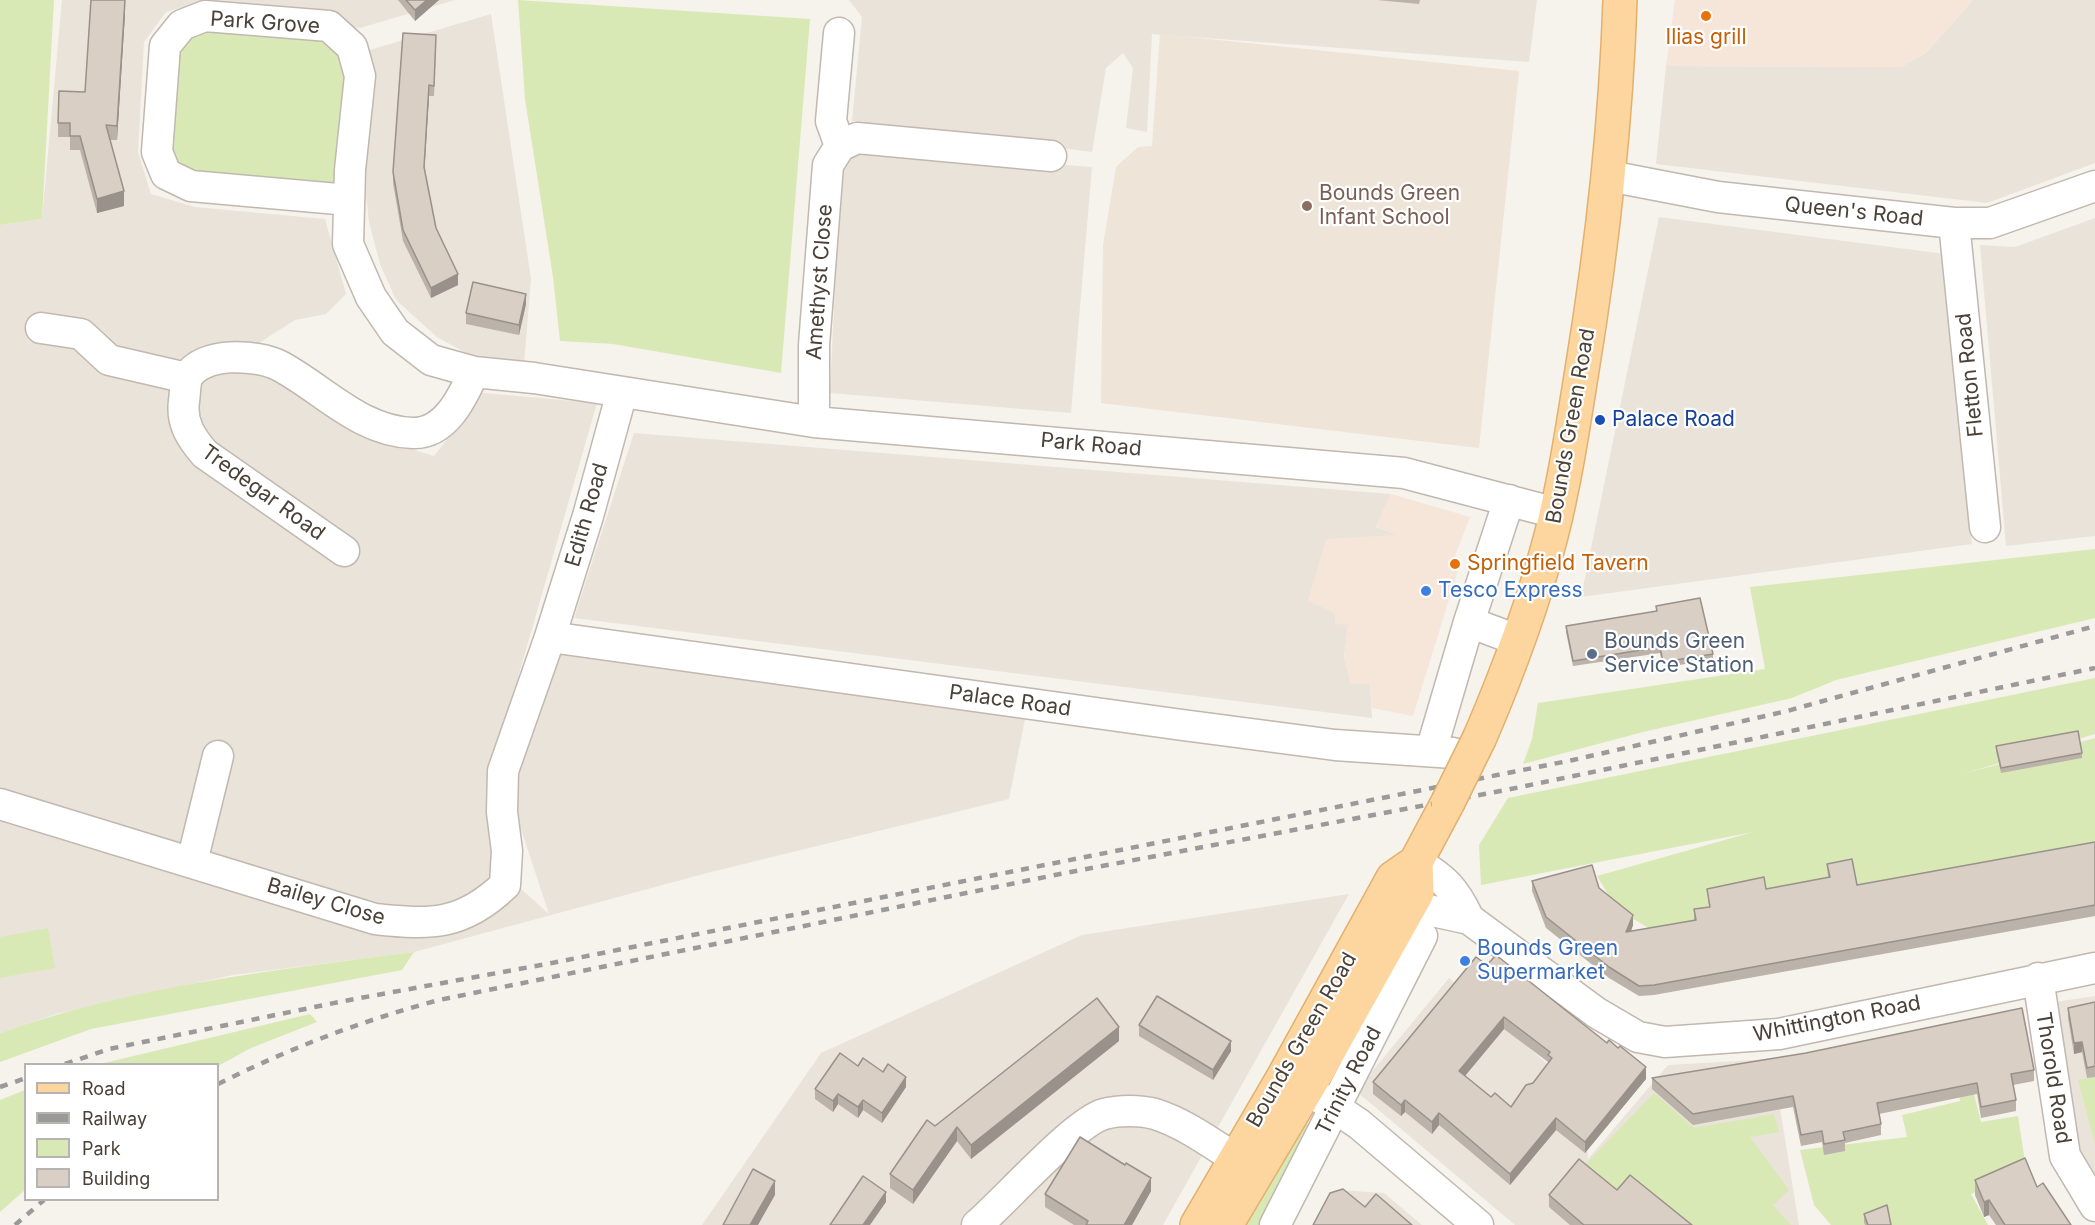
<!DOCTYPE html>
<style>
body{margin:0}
#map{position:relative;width:2095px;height:1225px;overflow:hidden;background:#f6f2ec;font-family:Inter,sans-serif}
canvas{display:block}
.legend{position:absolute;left:24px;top:1063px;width:195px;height:138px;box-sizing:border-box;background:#fff;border:2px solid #b7b3b0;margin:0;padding:8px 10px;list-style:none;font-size:18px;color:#4a4239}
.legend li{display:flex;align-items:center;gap:12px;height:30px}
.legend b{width:30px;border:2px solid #b7b3b0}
</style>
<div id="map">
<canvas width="2095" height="1225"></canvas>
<ul class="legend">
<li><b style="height:8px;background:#fcd59f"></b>Road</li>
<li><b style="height:8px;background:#9a9a9a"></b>Railway</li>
<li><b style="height:16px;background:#d9e9b6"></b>Park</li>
<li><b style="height:16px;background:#dacfc5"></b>Building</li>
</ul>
</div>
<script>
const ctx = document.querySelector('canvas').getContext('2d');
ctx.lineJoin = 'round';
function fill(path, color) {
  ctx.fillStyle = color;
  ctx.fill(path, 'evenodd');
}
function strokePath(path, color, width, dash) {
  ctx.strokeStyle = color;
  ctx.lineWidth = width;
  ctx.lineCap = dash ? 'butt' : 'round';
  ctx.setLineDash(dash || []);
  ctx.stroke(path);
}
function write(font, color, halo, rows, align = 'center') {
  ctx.font = font + ' Inter,sans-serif';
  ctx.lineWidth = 4.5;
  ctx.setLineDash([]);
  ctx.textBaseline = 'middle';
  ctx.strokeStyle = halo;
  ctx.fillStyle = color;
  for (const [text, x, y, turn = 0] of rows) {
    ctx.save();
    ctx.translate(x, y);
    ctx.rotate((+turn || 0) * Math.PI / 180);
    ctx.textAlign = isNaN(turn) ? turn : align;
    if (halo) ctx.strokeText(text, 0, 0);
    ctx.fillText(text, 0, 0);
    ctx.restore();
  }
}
const residential = new Path2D(`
 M62,0h393l-95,28 -163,-25 -31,9 -22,30 -6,110 13,42 44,13 130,12 21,75 -20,20 -31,6 -36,23 25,31 97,66 53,16 49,-63 114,10 -108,375 -2,34 8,31 -3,20 57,51 -34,-103 -2,-39 44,-118 469,60 -17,85 -302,74 -293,79 -181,23 -177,39 -56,19v-808l42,-6z
 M849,0h688l-8,62 -377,-28 -5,98 -21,-4 7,-60 -10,-15 -17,15 -14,84 -240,-31 10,-104z
 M1973,0h122v163l-108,40 -331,-39 10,-98 235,1 25,-14z
 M491,14l40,265 -7,85 -47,-5 -40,-22 -41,-37 -16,-36 -11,-42 -6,-56 3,-115z
 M873,150l219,17 -21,246 -241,-20 10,-214 7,-16 12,-11z
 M1659,217l286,37 1,47 26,243 -391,53z
 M2095,218v318l-89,10 -26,-301 35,2z
 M634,433l757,61 -15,33 22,8 -89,65 26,13 13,12 -4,32 7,27h19l2,34 -798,-100z
 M1349,894l-186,331h-461l119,-172 261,-118z
 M1449,978l136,119 3,62 80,-94 104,-6 27,166h-284l-159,-134z
 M2095,996v187l-15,-24 -25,-157z
 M1339,1190l45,3 38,32h-103z`);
const commercial = new Path2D(`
 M1675,0h298l-47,53 -25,14 -235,-1z
 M1391,494l79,23 -17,44 6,6 -46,149 -41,-8 -2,-24h-19l-7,-27 4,-32 -13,-1v-11l-27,-12 18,-62 70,-4 -20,-8z`);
const education = new Path2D(`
 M1160,34l359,37 -40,377 -378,-45 2,-158 13,-78 22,-20 14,-1z`);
const green = new Path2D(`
 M0,0h54l-12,219 -42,6z
 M518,0l292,19 -29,354 -168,-29 -53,-3 -7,-64 -28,-178z
 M203,26l119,6 21,22 11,24 -11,112 -169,-21 -11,-20 12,-101z
 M2095,549v69l-259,62 -44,18 -149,34 -120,32 9,-25 6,-36 227,-34 -15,-82z
 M2095,678v56l-132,40 132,-36v134l-440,60 -38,-23 -20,-33 156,-44 -272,53 -2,-40 29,-47z
 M48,928l7,40 -55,10v-41z
 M414,952l-12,18 -311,59 -91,33v-29c133,-47 274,-63 414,-81z
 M310,1014l7,8 -66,26 -33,18 -118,-2z
 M1969,1074l12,48 37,-6 8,52 -55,26 17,31h-157l-17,-20 -14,-55 107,-13 -5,-22 58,-14 -3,-25z
 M2095,1077v67l-17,-64z
 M25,1090v100l-25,22v-112z
 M1654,1093l40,35 80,-14 5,18 -29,5 39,53 -16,15 18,20h-157l-61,-48z
 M1302,1123l6,1 4,6 -47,95h-25z`);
const minor = new Path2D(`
 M839,33l-8,88 9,25
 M1609,176l109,21 236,26h36l105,-37
 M349,200l-158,-14 -25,-12 -9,-22 8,-106 17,-21 23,-9 124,10 23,21 8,29 -10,94 -2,74 23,53 24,35 36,28 43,12 60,6 280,44 590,51 152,40
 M1954,223l31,304
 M41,328l40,6 28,26 78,18
 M814,422v-77l14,-180 12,-19 17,-8 194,18
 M344,551l-139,-97c-14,-16 -24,-31 -21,-53 1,-6 1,-17 3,-23 14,-27 70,-24 93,-12 43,23 81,66 133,67 33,1 50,-37 61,-61
 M1469,622l48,18
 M550,637l625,87 160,21 118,8 17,4
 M1431,751l38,-129 40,-122
 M0,804l375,115c56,6 87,7 130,-34l2,-34 -5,-39 1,-41 47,-134 38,-121 34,-124
 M192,862l26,-106
 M1416,862c28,16 39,27 53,57
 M1410,906l59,13 128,94 41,24 27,5 114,-8 316,-66
 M2038,978l27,178 30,50
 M1319,1097l40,27 119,101
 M977,1225c28,-24 98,-103 127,-111 15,-4 36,-4 51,0 35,11 68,38 100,57
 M1275,1225l147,-289`);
const major = new Path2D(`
 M1480,737c28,-65 53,-133 71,-201 14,-55 22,-110 31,-166 20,-122 34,-246 38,-370
 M1197,1225l87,-149 109,-198 23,-16 32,-60
 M1226,1225l92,-155 99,-177 -1,-31`);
const rail = new Path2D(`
 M65,1064l44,-15 235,-48 208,-38 1021,-203 214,-49 308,-85
 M218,1084c72,-36 143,-63 221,-84l621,-126 446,-84 589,-122
 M0,1087l26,-9
 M15,1225l29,-25`);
const majorBridge = new Path2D(`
 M1448,802l32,-65`);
const wall = new Path2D(`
 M398,0h41l-24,21z
 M1377,0h43l-1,4z
 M125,14l-8,126h-7l14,66 -27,7 -17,-63h-10v-13h-12v-14l27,-31z
 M436,45l-2,51h-5l-5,73 12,59 22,57 -27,13 -28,-57 -10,-58v-11z
 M526,304l-7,31 -53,-11v-11z
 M1656,606l57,48v5l-50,9 -3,-15 -87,13 -7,-34v-6l90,-15z
 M1996,746l86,7v5l-81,15 -5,-22z
 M2095,842v74l-441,79 -15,1 -30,-18 -63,-50 -14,-37v-10l67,7 34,37 -2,7 63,-12v-11l15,-2 -2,-18h59l62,-11 -1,-14 30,21z
 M1487,965l159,114 -61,74 -29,-23 -46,55 -71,-60 -7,9 -27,-22 -4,4 -28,-22v-12zM1504,1029l44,33v2l-15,19 -22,24 -20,-10 -26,-21z
 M2095,1002v75l-8,1 -5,-26 -8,2 -6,-36v-10z
 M1139,1025l92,26 -18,29 -74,-44z
 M1119,1041l-148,118 -14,-18 -44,63 -23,-16v-14l45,-48z
 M858,1066l48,21 -24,36 -19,-13 -5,8 -20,-14 -5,8 -18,-13v-10z
 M2034,1070v11l-21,4 3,15v11l-35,7 -4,-24 -98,20 2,10v11l-36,8v8l-21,4 -2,-13 -21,4 -8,-39 -100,18 -41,-36v-11z
 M1975,1180l62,7 34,38h-75l-7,-10 -5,2 -9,-22z
 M1617,1190l75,35h-122l-21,-18v-12z
 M1151,1191l-19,34h-58l-29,-18v-13z
 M1864,1214l27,11h-26l-1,-3z`);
const shadedWall = new Path2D(`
 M125,0v14l-8,126v-14z
 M427,0h12l-24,21v-11z
 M429,85v11l-5,81v-10z
 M124,191v15l-27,7v-14z
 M458,274v11l-27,13v-10z
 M526,294v10l-7,31v-10z
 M1633,915v10l-7,18v-11z
 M1504,1017v12l-45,54v-12z
 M1119,1027v14l-148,118v-14z
 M1231,1041v10l-18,29v-10z
 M2082,1042v10l-8,2v-11z
 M1646,1067v12l-61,74v-11z
 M906,1077v10l-24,36v-10z
 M838,1094v10l-5,8v-11z
 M863,1100v10l-5,8v-11z
 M1405,1100v12l-4,4v-11z
 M1439,1113v12l-7,9v-12z
 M1556,1118v12l-46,55v-11z
 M957,1127v14l-44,63v-14z
 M1151,1178v13l-19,34h-8z
 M775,1181v14l-17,30h-8z
 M886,1192v10l-16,23h-7z
 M1989,1200v15l-5,2v-15z`);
const building = new Path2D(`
 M91,0h34l-8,126 -11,-1 18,66 -27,8 -17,-63h-10v-13h-12l1,-32 26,1z
 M406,0h21l-12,10z
 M403,33l33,2 -2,51 -5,-1 -5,82 12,61 22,46 -27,14 -28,-58 -10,-58z
 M473,282l53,12 -7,31 -53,-12z
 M1700,598l13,56 -50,8 -3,-15 -87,14 -7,-35 91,-15 -1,-5z
 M2078,731l4,22 -81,15 -5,-22z
 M2095,842v63l-441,80 -15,1 -30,-19 -63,-50 -14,-36 60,-16 7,23 34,27 -7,17 70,-12 -2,-11 16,-2 -3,-18 57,-12 2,12 64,-12 -3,-13 25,-5 5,26z
 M1496,955l111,88 2,-3 9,8 2,-2 26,21 -61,75 -29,-24 -46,56 -71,-61 -7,9 -27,-22 -4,5 -28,-23 103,-125 11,8zM1504,1017l46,35 -2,3 4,3 -19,25 -7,2 -15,22 -16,-14 -4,4 -32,-26z
 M1157,996l74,45 -18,29 -74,-45z
 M1097,998l22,29 -148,118 -14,-18 -44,63 -23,-16 37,-54 8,6z
 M2095,1002v64l-8,2 -5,-26 -8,1 -6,-35z
 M2022,1008l12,62 -23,4 5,26 -35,7 -4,-24 -100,20 4,21 -38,8 2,8 -21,4 -2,-13 -21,4 -8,-39 -100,18 -41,-36 154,-25z
 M840,1053l18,13 5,-8 20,14 5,-8 18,13 -24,36 -19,-13 -5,7 -20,-13 -5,7 -18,-12z
 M1080,1137l45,28 1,-2 25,15 -27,47h-38l2,-4 -43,-27z
 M2025,1158l12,29 6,-4 28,42h-66l-16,-25 -5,2 -9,-22z
 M1579,1159l38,31 13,-15 62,50h-108l-35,-30z
 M753,1169l22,12 -25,44h-27z
 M863,1176l23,16 -23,33h-33z
 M1343,1189l22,18 11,-13 36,31h-99l17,-32z
 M1887,1205l4,20h-23l-4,-11z`);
const markers = [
 [1706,16,6,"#e8710a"],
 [1307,206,6,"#8d6e63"],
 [1600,420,6,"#1a4fb4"],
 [1455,564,6,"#e8710a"],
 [1426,591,6,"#3f7fe0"],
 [1592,654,6,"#5c6f8a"],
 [1465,961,6,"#3f7fe0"]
];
const streetNames = [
 ["Park Grove",265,23,4],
 ["Queen's Road",1854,212,6],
 ["Amethyst Close",820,282,-86],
 ["Fletton Road",1970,375,-96],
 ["Bounds Green Road",1571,426,-80],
 ["Park Road",1091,445,5],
 ["Tredegar Road",263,493,36],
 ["Edith Road",587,515,-74],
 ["Palace Road",1010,701,8],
 ["Bailey Close",326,902,16],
 ["Whittington Road",1837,1019,-11],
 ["Bounds Green Road",1302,1040,-60],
 ["Thorold Road",2053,1078,81],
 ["Trinity Road",1349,1081,-63]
];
const foodNames = [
 ["Ilias grill",1706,38],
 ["Springfield Tavern",1467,564,"left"]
];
const educationNames = [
 ["Bounds Green",1319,194],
 ["Infant School",1319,218]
];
const transitNames = [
 ["Palace Road",1612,420]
];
const shopNames = [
 ["Tesco Express",1438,591],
 ["Bounds Green",1477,949],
 ["Supermarket",1477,973]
];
const serviceNames = [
 ["Bounds Green",1604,642],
 ["Service Station",1604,666]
];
fill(residential, '#eae3da');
fill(commercial, '#f6e6d9');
fill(education, '#eee4d7');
fill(green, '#d9e9b6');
strokePath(minor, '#c1b8af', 33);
strokePath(major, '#e3b06d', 36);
strokePath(minor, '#fff', 30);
strokePath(major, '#fcd59f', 33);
strokePath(rail, '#9a9a9a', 4.5, [8, 8]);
strokePath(majorBridge, '#e3b06d', 36, []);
strokePath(majorBridge, '#fcd59f', 33);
fill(wall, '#bbb2a9');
fill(shadedWall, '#99918a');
fill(building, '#dacfc5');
strokePath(building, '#99918a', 1.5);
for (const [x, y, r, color] of markers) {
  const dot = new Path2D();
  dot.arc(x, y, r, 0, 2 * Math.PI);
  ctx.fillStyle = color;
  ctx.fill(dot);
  strokePath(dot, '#fff', 2);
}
write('21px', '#4a4239', '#fff', streetNames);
write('21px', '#c56008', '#fff', foodNames);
write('21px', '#785e54', '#fff', educationNames, 'left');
write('21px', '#164399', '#fff', transitNames, 'left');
write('21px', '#366cbe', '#fff', shopNames, 'left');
write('21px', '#4e5e75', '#fff', serviceNames, 'left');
</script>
